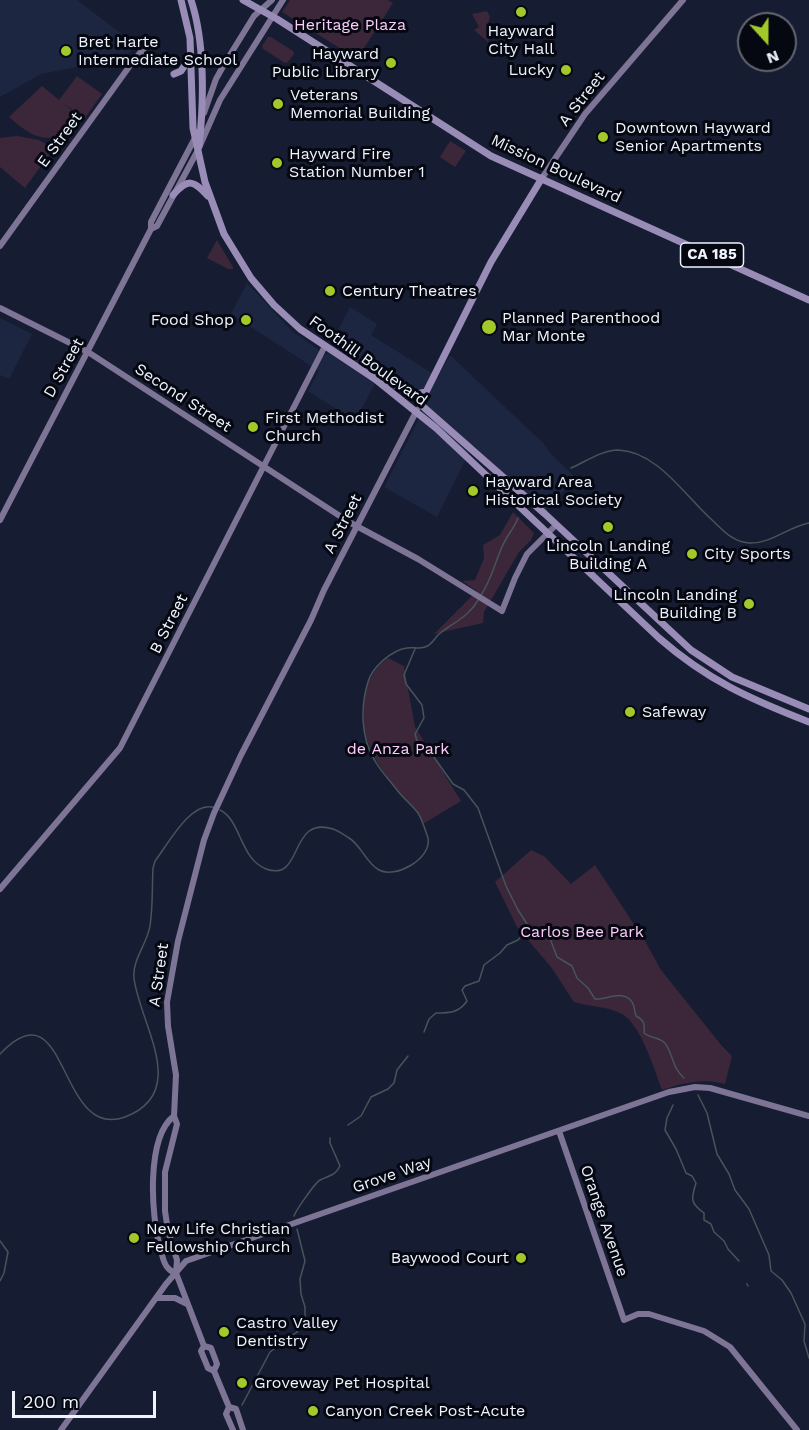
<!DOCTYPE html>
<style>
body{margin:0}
#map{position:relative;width:809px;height:1430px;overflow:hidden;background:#161d32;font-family:"Work Sans",sans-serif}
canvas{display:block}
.north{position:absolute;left:737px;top:12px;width:60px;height:60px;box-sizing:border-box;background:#060811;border:2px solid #636670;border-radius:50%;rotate:159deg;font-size:16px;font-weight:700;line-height:24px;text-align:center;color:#eef3fe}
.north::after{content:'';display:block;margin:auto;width:21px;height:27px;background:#a1c929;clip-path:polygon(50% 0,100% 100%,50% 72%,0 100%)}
.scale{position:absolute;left:12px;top:1391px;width:144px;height:27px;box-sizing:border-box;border:3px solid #eef3fe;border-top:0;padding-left:8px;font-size:18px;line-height:21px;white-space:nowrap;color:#eef3fe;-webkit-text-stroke:4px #060811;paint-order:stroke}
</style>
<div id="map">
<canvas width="809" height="1430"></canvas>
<div class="north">N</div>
<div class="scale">200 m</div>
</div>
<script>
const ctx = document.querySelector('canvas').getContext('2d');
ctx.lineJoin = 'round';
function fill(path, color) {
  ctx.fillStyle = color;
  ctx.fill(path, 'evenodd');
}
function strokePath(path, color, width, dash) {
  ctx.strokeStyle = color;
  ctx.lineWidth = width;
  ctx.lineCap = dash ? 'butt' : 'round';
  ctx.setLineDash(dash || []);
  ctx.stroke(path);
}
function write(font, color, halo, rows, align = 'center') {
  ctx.font = font + ' "Work Sans",sans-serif';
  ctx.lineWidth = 6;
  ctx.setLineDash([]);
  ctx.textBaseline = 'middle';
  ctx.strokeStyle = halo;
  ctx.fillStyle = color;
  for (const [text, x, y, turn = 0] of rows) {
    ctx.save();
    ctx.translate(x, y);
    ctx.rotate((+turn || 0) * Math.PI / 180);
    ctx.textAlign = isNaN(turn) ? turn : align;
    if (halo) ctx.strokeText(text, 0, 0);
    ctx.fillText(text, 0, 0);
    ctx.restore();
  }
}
const built = new Path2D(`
 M0,0h77l59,45 -10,12 -85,17 -41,23z
 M247,283l45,48 34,24 24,-48 27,17 -6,11 67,42 12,-22 93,88 8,11 25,24 -31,33 -72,-66 -36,72 -53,-30 43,-84 -46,-31 -26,49 -47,-30 11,-20 -88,-57z
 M0,318l32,16 -23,45 -9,-4z`);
const green = new Path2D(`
 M290,0h98l5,3 -36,56 -75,-47z
 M487,11l3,6 -3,9 6,5 -5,11 -14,-12 5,-3 -7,-13z
 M268,37h3l22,14 1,3 -6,8 -3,1 -22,-14 -1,-3z
 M77,76l25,18 -17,24 -22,-15 20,16 -14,18c-31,3 -37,0 -60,-20l33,-31 17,14z
 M17,136l22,4 15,8 -29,40 -25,-21v-29z
 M450,141l16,10 -11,16 -15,-10z
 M217,240l16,27v2h-5l-21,-11z
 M513,512l21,21 -3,7 -12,12 -35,60 -1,11 -49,11 43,-43 -15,-10 13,-1 9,-22 -1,-13 17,-10z
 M388,658l16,8 11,61 46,74 -38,23c-4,-12 -13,-20 -21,-29 -25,-28 -43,-56 -38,-94 3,-19 8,-31 24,-43z
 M531,850l13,6 27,28 24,-19 50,76 16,29 61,76 10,10 -7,28c-23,-6 -41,-1 -63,6 -8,-21 -21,-67 -42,-77 -14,-7 -32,-6 -46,-11l-23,-35 -34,-40 -22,-45z`);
const stream = new Path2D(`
 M571,468c14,-6 31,-18 47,-18 39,1 67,46 93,69 11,10 21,23 38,24 22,1 39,-16 60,-20
 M481,595c12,-17 15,-39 25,-56 4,-7 9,-13 12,-21
 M415,649l-11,26 2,9 16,21 2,13 -9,16 2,7 14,12 22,31 11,6 14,18 28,78 12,24 11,17
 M220,810c21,10 20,49 46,59 38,14 22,-54 67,-40 6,2 11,6 16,9 12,7 17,25 30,32 16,9 53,-11 49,-32 -2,-6 -6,-19 -10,-25 -6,-8 -15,-15 -21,-23 -7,-10 -16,-18 -22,-29 -14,-23 -15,-53 -7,-79 4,-15 24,-32 39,-34 6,-1 12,1 18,-1 7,-2 9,-8 13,-12 15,-13 29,-16 41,-36
 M530,927l18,6 9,24 15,9 5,12 11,10 7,11c11,1 29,-10 37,3 3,4 2,9 4,14 8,4 9,8 8,17 7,6 20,4 24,15 6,12 5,20 16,30
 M424,1032l5,-13 7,-6c13,0 23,0 31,-12l-5,-11 3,-4 14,-5 5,-16 16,-12 7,-8 11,-5 11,-13
 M0,1054c69,-73 57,88 125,63 66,-25 14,-94 9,-139 -2,-18 13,-34 16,-52 3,-19 2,-39 3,-58l2,-7c12,-15 37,-63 60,-53
 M698,1095l9,18 10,41 12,20 6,16 14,19 20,46 2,16 11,9 9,13 14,31 -1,17 5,17
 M673,1105l-6,13 -2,12 11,19 10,24 6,3 4,7c-5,16 -6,20 8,30v7l7,4 3,8 10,9 4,8 11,12
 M348,1125l13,-9 10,-19 17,-8 6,-6 3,-13 11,-14
 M294,1216c2,-6 21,-33 26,-36 10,-5 15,-4 20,-14l-10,-23v-5
 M0,1241l8,11 -4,21 -4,8
 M747,1284l1,2
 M242,1405l28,-53 27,-20 8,-12v-13l-4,-13 -1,-15 5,-18 -8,-32`);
const secondary = new Path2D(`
 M204,113l12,-34 9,-16 29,-47 18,-16
 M542,178l43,-64 98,-114
 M151,229l6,-3 41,-76 22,-50 63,-100
 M0,246l134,-186 6,-7 4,-1
 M0,308l88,44 261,170 69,37 84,52 13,-33 12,-24 29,-29
 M0,520l151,-291v-7l45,-86
 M0,889l120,-141 205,-402
 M174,1116c-28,21 -23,100 -14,131 2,6 3,17 8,21 2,3 5,4 8,5
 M559,1131l65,189 14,-6h11l55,17 26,16 67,83
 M156,1298h19l12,6
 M204,1346l7,2 6,16 -3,7
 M229,1407l7,2 7,21
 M61,1430l105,-146 20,-23 483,-169 26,-5 15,1 99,28
 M233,1430l-7,-16 3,-7 -15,-36 -6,-3 -7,-17 3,-5 -28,-73 1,-13 -9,-29 -3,-20v-39l12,-48 -3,-8 2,-41 -8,-49 -1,-24 11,-61 26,-101 10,-27 27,-58 70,-135 13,-30 93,-180`);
const primary = new Path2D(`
 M181,0l9,38 3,90 12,54 19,52 27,44 23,27 26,24 75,50 61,49 223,210c48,42 91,61 150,84
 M191,0c14,42 13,102 8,146
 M243,0l34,19 214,137 318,144
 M174,74l7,-3 10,-15
 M542,178l-51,84 -71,142 125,110 146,136 41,27 77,32
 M173,195c15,-17 20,-15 35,1
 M377,377l39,17 10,-2`);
const markers = [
 [521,12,6,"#a1c929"],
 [66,51,6,"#a1c929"],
 [391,63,6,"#a1c929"],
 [566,70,6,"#a1c929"],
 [278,104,6,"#a1c929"],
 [603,137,6,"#a1c929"],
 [277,163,6,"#a1c929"],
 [330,291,6,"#a1c929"],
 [246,320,6,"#a1c929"],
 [489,327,8,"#a1c929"],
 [253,427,6,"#a1c929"],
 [473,491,6,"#a1c929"],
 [608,527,6,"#a1c929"],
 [692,554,6,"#a1c929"],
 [749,604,6,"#a1c929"],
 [630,712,6,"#a1c929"],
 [134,1238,6,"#a1c929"],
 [521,1258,6,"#a1c929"],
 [224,1332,6,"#a1c929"],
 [242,1383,6,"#a1c929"],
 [313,1411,6,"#a1c929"]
];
const shields = [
 [712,255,63]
];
const shieldNames = [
 ["CA 185",712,255]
];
const parkNames = [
 ["Heritage Plaza",350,25],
 ["de Anza Park",398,749],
 ["Carlos Bee Park",582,932]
];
const poiNames = [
 ["Hayward",521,31,"center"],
 ["City Hall",521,49,"center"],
 ["Bret Harte",78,42],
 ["Intermediate School",78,60],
 ["Hayward",379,54,"right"],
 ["Public Library",379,72,"right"],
 ["Lucky",554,70,"right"],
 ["Veterans",290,95],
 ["Memorial Building",290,113],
 ["Downtown Hayward",615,128],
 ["Senior Apartments",615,146],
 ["Hayward Fire",289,154],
 ["Station Number 1",289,172],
 ["Century Theatres",342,291],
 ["Planned Parenthood",502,318],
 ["Mar Monte",502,336],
 ["Food Shop",234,320,"right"],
 ["First Methodist",265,418],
 ["Church",265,436],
 ["Hayward Area",485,482],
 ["Historical Society",485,500],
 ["Lincoln Landing",608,546,"center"],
 ["Building A",608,564,"center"],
 ["City Sports",704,554],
 ["Lincoln Landing",737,595,"right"],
 ["Building B",737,613,"right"],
 ["Safeway",642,712],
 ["New Life Christian",146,1229],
 ["Fellowship Church",146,1247],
 ["Baywood Court",509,1258,"right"],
 ["Castro Valley",236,1323],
 ["Dentistry",236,1341],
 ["Groveway Pet Hospital",254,1383],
 ["Canyon Creek Post-Acute",325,1411]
];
const streetNames = [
 ["A Street",582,99,-52],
 ["E Street",60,140,-54],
 ["Mission Boulevard",556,169,25],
 ["Foothill Boulevard",368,361,36],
 ["D Street",64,368,-61],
 ["Second Street",183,398,33],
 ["A Street",343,524,-63],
 ["B Street",169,624,-63],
 ["A Street",159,975,-82],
 ["Grove Way",392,1175,-19],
 ["Orange Avenue",604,1221,71]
];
fill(built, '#1d2641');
fill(green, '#3b263a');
strokePath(stream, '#47545a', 1.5);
strokePath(secondary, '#7e7596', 6);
strokePath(primary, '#998db7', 7);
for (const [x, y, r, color] of markers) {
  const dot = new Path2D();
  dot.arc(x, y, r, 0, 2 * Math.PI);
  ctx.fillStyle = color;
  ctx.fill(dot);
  strokePath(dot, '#060811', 2);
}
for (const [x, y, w] of shields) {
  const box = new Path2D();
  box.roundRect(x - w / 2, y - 12, w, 24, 4.5);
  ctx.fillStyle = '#060811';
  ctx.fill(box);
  strokePath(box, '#eef3fe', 1.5);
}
write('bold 15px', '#eef3fe', null, shieldNames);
write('16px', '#feccfc', '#060811', parkNames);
write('16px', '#eef3fe', '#060811', poiNames, 'left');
write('16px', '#eef3fe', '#060811', streetNames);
</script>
